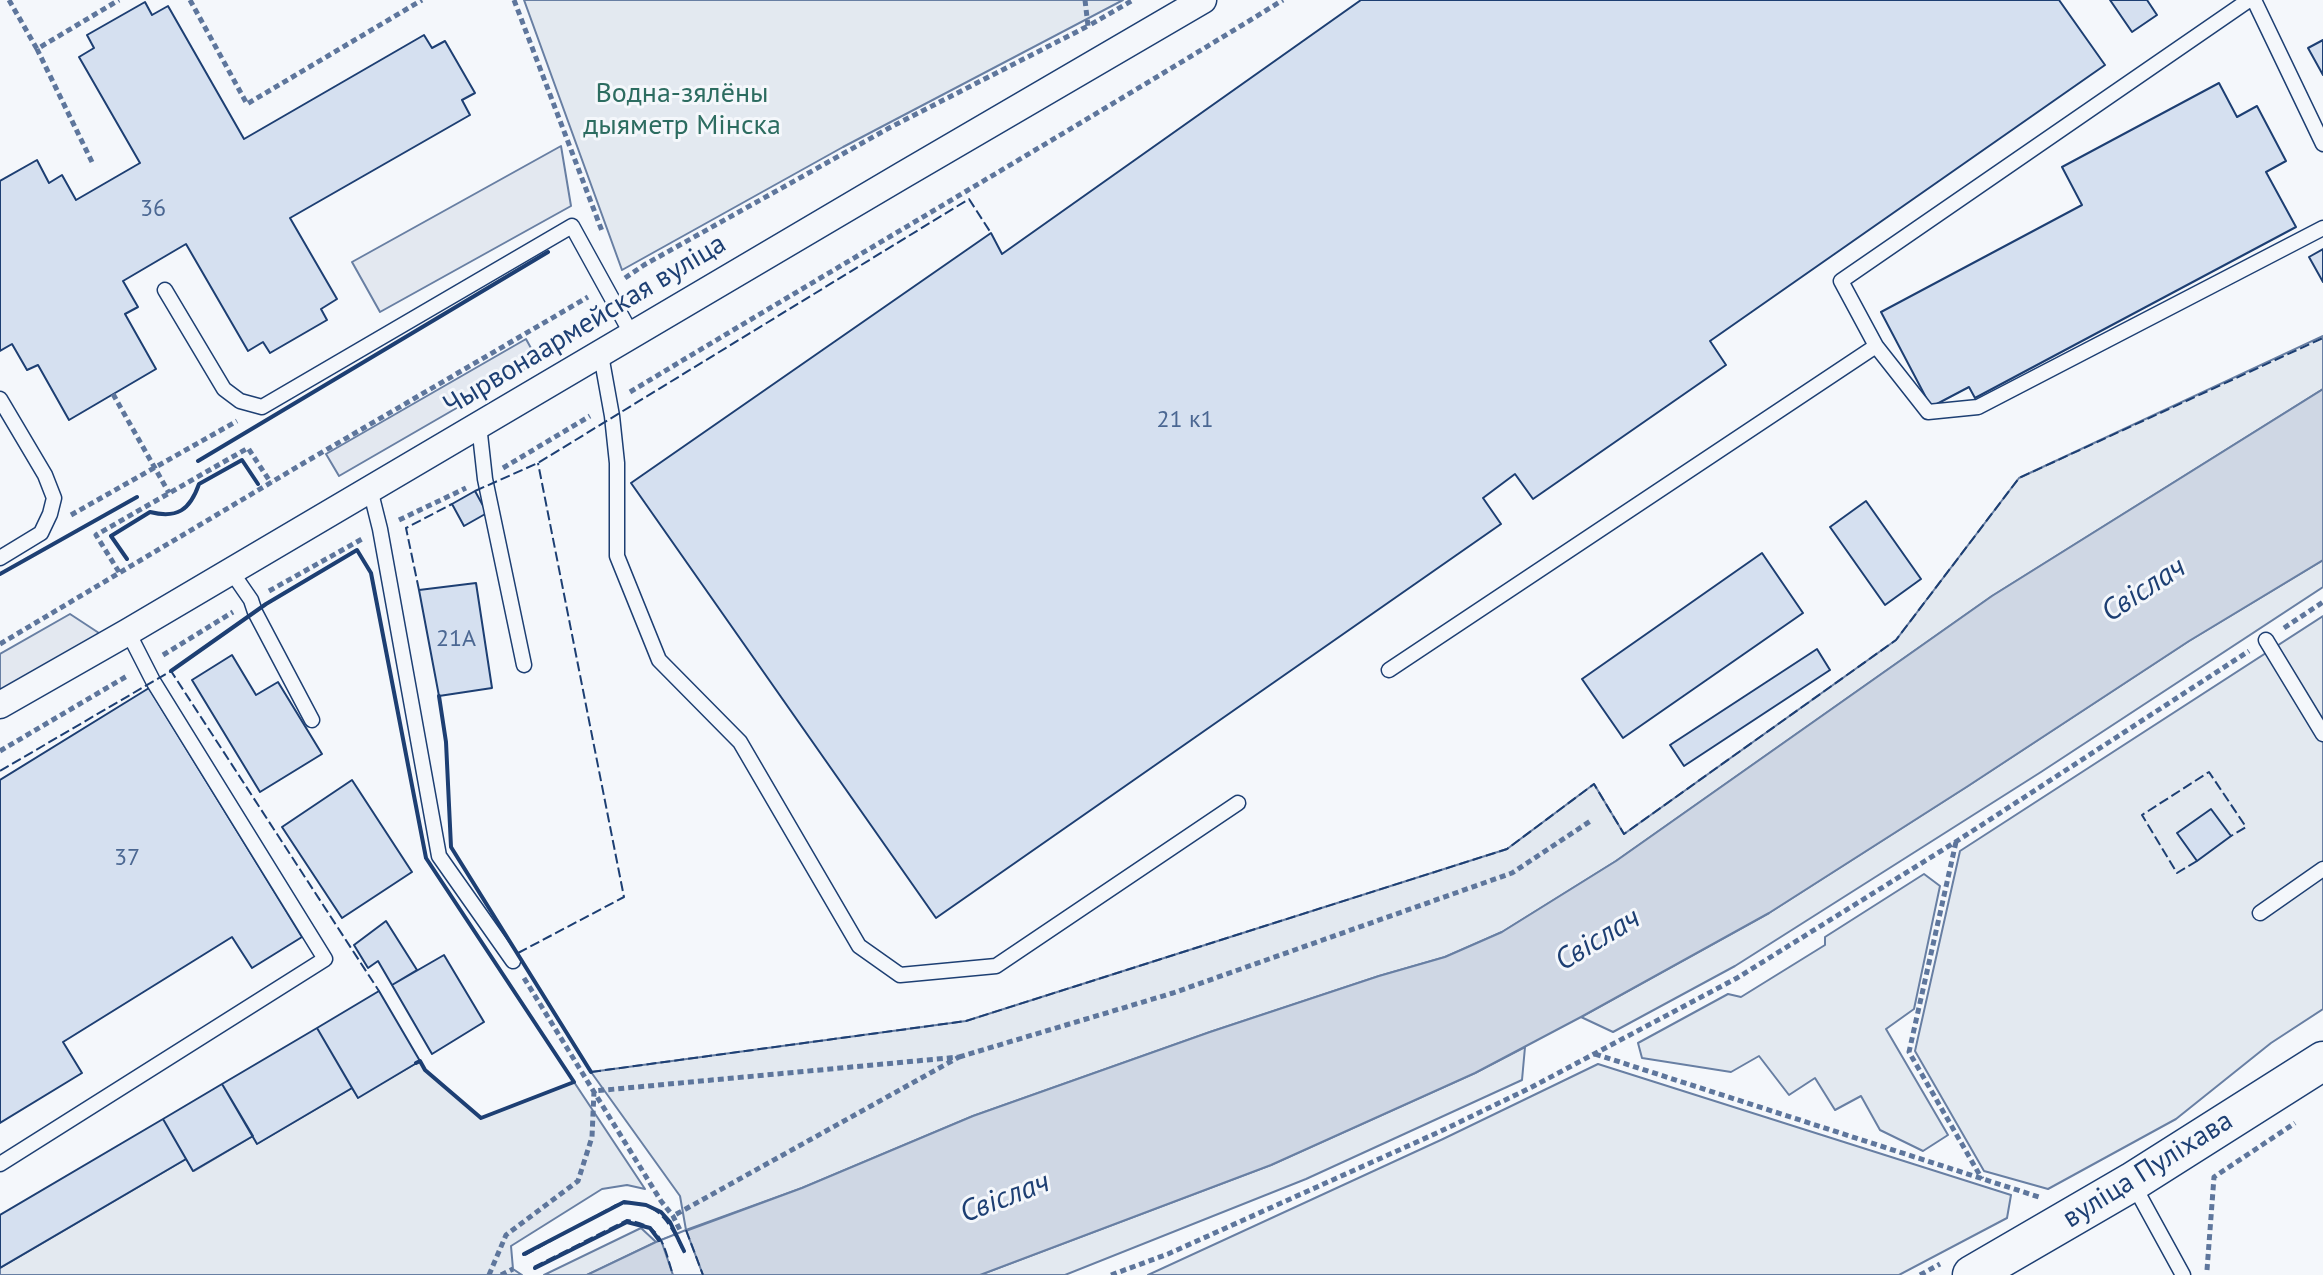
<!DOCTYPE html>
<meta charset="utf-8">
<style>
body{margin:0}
canvas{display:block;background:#f4f7fb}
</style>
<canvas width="2323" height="1275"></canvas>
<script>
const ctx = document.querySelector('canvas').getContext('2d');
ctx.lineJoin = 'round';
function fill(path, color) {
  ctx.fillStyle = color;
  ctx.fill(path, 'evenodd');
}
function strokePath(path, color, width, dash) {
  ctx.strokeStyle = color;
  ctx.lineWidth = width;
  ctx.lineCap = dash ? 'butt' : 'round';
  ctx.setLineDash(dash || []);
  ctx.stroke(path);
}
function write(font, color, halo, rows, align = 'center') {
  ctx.font = font + ' "PT Sans",sans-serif';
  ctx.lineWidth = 6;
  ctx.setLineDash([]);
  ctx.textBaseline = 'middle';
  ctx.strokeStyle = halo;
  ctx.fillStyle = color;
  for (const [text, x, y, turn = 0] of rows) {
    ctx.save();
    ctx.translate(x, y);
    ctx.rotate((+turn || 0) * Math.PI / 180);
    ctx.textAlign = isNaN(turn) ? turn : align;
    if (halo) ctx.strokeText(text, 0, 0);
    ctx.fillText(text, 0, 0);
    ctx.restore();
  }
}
const green = new Path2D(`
 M524,0h599l-280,147 -221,123z
 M2323,336v53l-331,207 -376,265 -114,71 -57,25 -66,19 -169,56 -237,84 -171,72 -116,42 -6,-34 -89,-124 375,-51 541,-172 87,-65 30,50 272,-194 123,-162z
 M2323,560v27l-282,185 -306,194 -122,66 -32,-15 188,-104 199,-127 221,-145z
 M2323,616v393l-52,34 -95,76 -128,70 -64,-18 -69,-120 45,-200z
 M1924,874l16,12 -26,123 -28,20 62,106 -25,16 -43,-21 -19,-34 -26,14 -20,-32 -26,17 -30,-39 -28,16 -89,-14 -4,-15 90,-49 13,3 84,-52v-8z
 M1525,1047l-3,33 -216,99 -241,96h-85l291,-110 204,-92z
 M420,1061l5,9 56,48 93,-36 71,107 -18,-4 -25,4 -91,57 2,23 9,6h-522v-7l186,-109 8,12 59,-35 5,7 94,-55 6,9z
 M1598,1064l413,131 -4,23 -108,57h-751l295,-136z
 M641,1228l15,14 -69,33h-43z`);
const parking = new Path2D(`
 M561,146l10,60 -191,106 -28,-50z
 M526,339l12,22 -199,115 -13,-22z
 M70,614l32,21 -102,57v-38z`);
const water = new Path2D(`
 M2323,389v171l-134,81 -221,145 -199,127 -188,104 -106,56 -204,92 -291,110h-393l69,-33 146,-54 171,-72 237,-84 169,-56 66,-19 57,-25 114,-71 376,-265z`);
const pier = new Path2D(`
 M686,1230l17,45h-30l-12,-35z`);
const building = new Path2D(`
 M1361,0h698l46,65 -395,276 16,24 -193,134 -18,-25 -32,24 18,26 -565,394 -305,-435 360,-250 11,21z
 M2110,0h37l10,15 -25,17z
 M145,2l7,13 16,-9 76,133 180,-104 8,13 13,-7 30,52 -13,7 8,15 -180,103 47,81 -16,10 6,11 -57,33 -7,-11 -15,9 -62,-107 -63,37 15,26 -13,7 31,55 -87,51 -31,-55 -11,5 -15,-26 -12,7v-170l37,-21 12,23 13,-8 14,25 64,-37 -61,-106 15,-9 -7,-13z
 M2323,40v35l-15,-27z
 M2219,83l18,34 20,-11 29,55 -20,11 30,55 -321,171 -6,-11 -38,20 -50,-95 201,-107 -20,-38z
 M2323,249v33l-14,-25z
 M475,491l12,22 -23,13 -12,-22z
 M1866,501l55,78 -36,26 -55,-78z
 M1762,553l41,60 -180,125 -41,-59z
 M476,583l16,105 -53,8 -20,-106z
 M1817,649l13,21 -146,96 -14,-21z
 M232,655l24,40 22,-13 44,72 -62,38 -68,-112z
 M149,688l153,249 -50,31 -20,-31 -169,105 19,31 -82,50v-343z
 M352,780l60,92 -70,46 -60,-91z
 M2211,809l20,27 -34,25 -20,-28z
 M386,921l31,49 -25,15 -14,-24 -10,7 -14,-23z
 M444,955l40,67 -52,32 -40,-69z
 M379,991l41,70 -62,37 -41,-70z
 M317,1028l35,60 -95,56 -35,-60z
 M222,1084l31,52 -60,35 -30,-52z
 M163,1119l23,40 -186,109v-53z`);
const path = new Path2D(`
 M9,0l28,49
 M190,0l57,104 175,-104
 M514,0l88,231
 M1085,0l3,26 45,-26
 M92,162l-55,-113 82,-49
 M625,278l19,-13 245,-137 199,-102
 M630,392c217,-131 437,-259 653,-392
 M113,394l56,99
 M503,468l87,-52
 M71,515l166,-94
 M399,520l67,-32
 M119,572l-23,-37 152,-87 23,35
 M269,591l93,-52
 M2284,628l39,-26
 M0,644l302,-180 286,-167
 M163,655l70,-43
 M0,751l127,-75
 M1956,842l-47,210 73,127
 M524,978l137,223 12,15 8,16
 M1595,1054l444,143
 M959,1057l214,-64 339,-120 80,-53
 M2207,1270l7,-93 81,-54
 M489,1275l17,-40 72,-54 14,-44 2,-46 365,-34 -286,159
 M501,1275l12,-6
 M1111,1275l57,-21 271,-122 91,-44 207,-110 220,-137 292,-190
 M1920,1275l20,-11`);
const lane = new Path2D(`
 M2254,0l69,144
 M165,290l59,99 16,12 22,6 310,-181 60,109
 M1876,346l-35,-65 408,-281
 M601,355l11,61 5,47v93l42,104 81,82 119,204 41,29 96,-9 242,-163
 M0,399l45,76 9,23 -4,16 -9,19 -41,25
 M479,425l6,54 39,186
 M370,489l10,40 59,327 74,105
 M231,571l20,29 4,12 57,108
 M2266,640l57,94
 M1389,670l487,-324 52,66 50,-5 345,-179
 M2260,913l63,-44
 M0,1164l325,-205 -172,-278 -25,-49
 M2132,1182l51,93`);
const street = new Path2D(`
 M0,705l128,-73 775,-457 300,-175`);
const secondary = new Path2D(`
 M1972,1275l160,-93 191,-121`);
const fence = new Path2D(`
 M475,491l63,-28 431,-264 22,34
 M419,590l-13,-62 46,-24
 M0,771l171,-100 208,320
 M2197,861l-20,12 -35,-58 67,-43 37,55 -15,9
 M518,953l106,-56 -86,-434
 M591,1072l375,-51 541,-172 87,-65 30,50 272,-194 123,-162 304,-140
 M686,1230l17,45
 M525,1255l91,-50c39,-10 54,17 68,48
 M534,1267l93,-47c36,6 36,24 46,55`);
const wall = new Path2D(`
 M198,461l350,-209
 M127,559l-16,-23 39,-24c27,7 40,-2 49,-28l43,-24 16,24
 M0,574l137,-77
 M171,671l95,-67 91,-54 14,23 55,285 148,224 -93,36 -56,-48 -5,-9 -4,2
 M439,696l7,46 5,105 140,225
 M524,1254l100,-52 22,3 15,7 9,10 14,29
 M535,1268l92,-46 23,6 9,12`);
const numberNames = [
 ["36",153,209],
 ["21 к1",1185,420],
 ["21А",456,639],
 ["37",127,858]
];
const parkNames = [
 ["Водна-зялёны",682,94],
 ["дыяметр Мінска",682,126]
];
const streetNames = [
 ["Чырвонаармейская вуліца",585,325,-31],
 ["вуліца Пуліхава",2148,1170,-32]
];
const waterNames = [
 ["Свіслач",2144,590,-33],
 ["Свіслач",1598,940,-31],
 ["Свіслач",1005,1198,-21]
];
fill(green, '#e3e9f0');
strokePath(green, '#687fa3', 2);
fill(parking, '#e3e8f0');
strokePath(parking, '#687fa3', 2);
fill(water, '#cfd7e4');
strokePath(water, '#687fa3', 2);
fill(pier, '#f4f7fb');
strokePath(pier, '#687fa3', 2);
fill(building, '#d5e0f0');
strokePath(building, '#1d3f73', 2);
strokePath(lane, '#1d3f73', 17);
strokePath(street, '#1d3f73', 29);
strokePath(secondary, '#1d3f73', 41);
strokePath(path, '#5e769c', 5, [6, 4]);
strokePath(lane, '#f4f7fb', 14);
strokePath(street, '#f4f7fb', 26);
strokePath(secondary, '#f4f7fb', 38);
strokePath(fence, '#1d3f73', 2, [10, 4]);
strokePath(wall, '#1d3f73', 4);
write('24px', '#4b6792', null, numberNames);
write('28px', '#2c6c60', '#f4f7fb', parkNames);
write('28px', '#1d3f73', '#f4f7fb', streetNames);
write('italic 30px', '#1d3f73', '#f4f7fb', waterNames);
</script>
